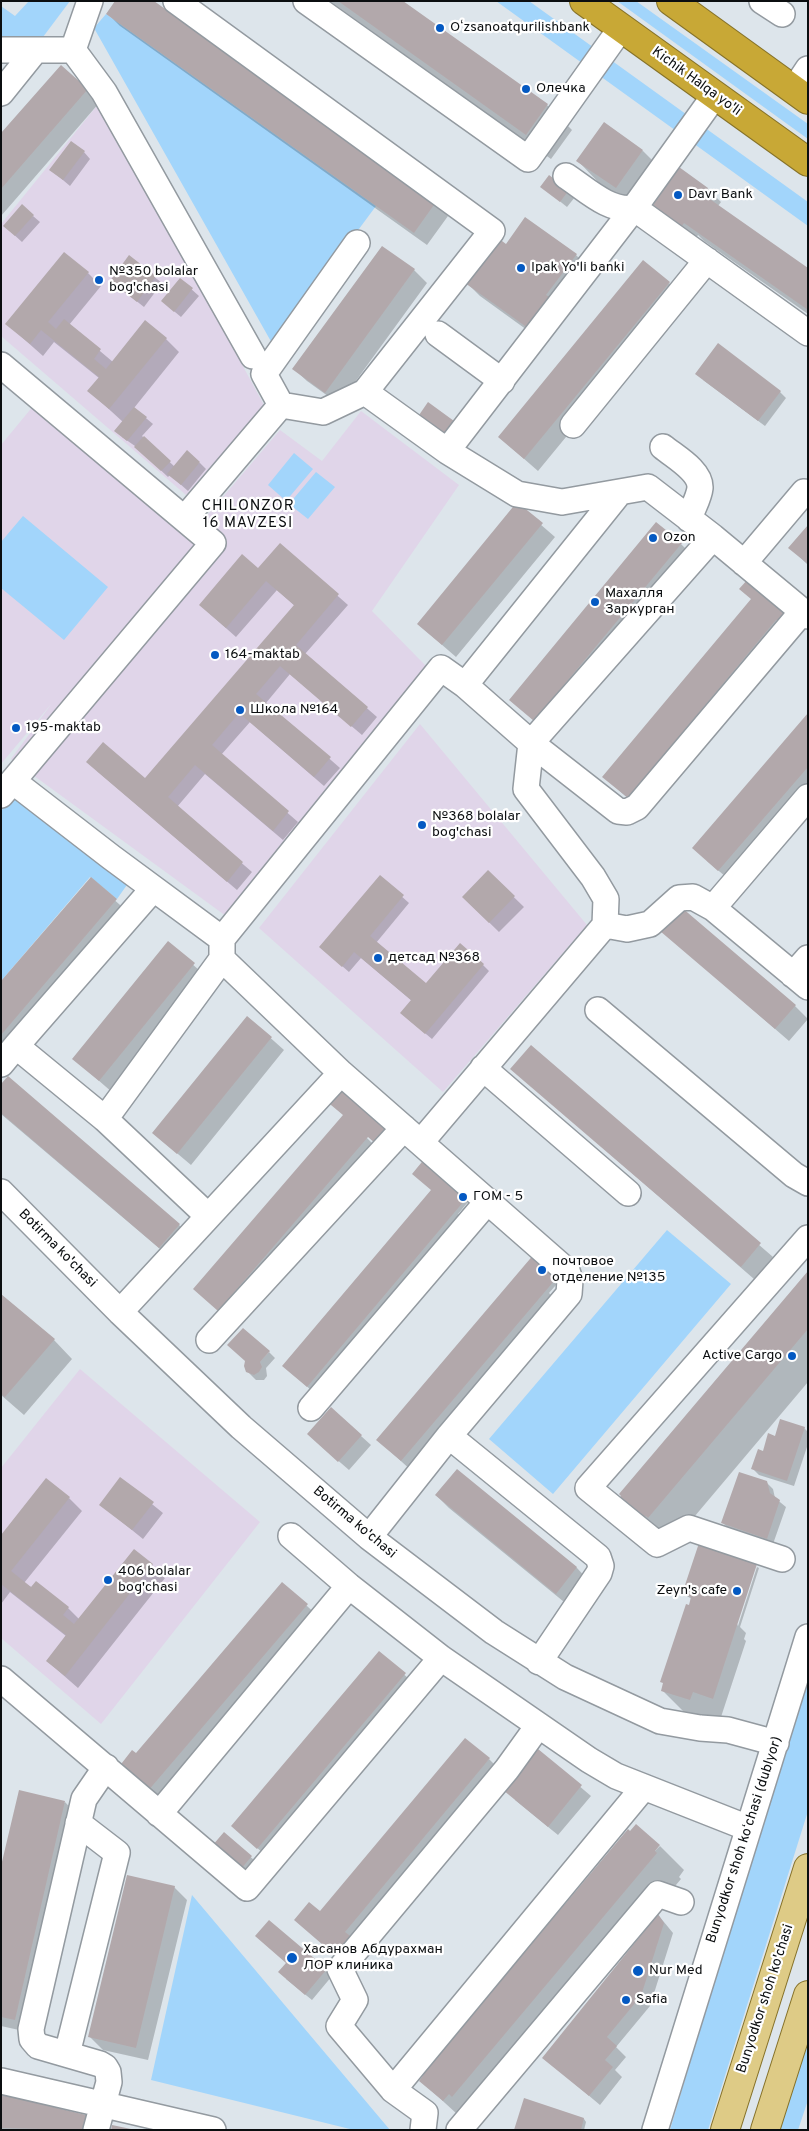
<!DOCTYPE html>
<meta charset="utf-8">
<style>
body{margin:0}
#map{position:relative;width:809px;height:2131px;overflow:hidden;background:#dde5eb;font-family:Overpass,sans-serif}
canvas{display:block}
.frame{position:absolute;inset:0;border:2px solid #0b0e10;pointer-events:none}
</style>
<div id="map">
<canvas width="809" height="2131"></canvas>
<div class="frame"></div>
</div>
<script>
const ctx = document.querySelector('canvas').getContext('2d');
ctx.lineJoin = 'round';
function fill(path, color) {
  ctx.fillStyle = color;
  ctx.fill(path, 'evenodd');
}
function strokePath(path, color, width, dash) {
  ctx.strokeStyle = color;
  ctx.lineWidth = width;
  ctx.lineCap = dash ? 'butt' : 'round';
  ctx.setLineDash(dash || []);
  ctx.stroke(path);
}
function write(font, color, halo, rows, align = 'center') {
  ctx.font = font + ' Overpass,sans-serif';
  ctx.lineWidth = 4.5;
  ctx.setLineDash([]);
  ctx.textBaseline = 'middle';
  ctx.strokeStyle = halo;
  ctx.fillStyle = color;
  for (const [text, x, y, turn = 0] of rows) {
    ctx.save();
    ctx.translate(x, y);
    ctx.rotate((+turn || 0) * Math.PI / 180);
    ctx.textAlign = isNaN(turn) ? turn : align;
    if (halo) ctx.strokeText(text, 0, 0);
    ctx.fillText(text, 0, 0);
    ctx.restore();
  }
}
const education = new Path2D(`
 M100,102l165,305 -79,88 -185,-159v-112z
 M34,405l159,127 87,-102 42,31 39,-50 98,74 -87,126 54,55 -196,253 -219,-160 41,-56 -51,61v-319z
 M420,724l167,201 -144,167 -184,-164z
 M80,1369l180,153 -159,202 -100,-86v-170z`);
const green = new Path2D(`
 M29,1h41l-30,40 -39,-2v-33l14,10z
 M496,1h33l279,201v24z
 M617,1h19l172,123v15z
 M106,14l270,192 -103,139 -179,-317z
 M294,453l19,16 -27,32 -18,-16z
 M316,472l19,15 -27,32 -19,-15z
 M23,516l85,71 -44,53 -63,-52v-46z
 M17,793l112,89 -12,17 -27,-22 -89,104v-170z
 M667,1230l64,54 -178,210 -64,-55z
 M808,1667v144l-100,319h-38z
 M192,1895l198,235h-36l-203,-50z
 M808,2039v61l-10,30h-18z`);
const shadow = new Path2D(`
 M330,1h71l146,104 25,25 -21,29z
 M107,13l328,190 13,13 -21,29 -307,-219z
 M87,90l13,12 -99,114v-81z
 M643,151l24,24 -26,37 -39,-26 -24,-25z
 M84,152l6,7 -20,27 -19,-16z
 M680,169l28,20 13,13 -3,4 90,63v45l-104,-73 -6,-6 -4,6 -29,-20z
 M542,187l26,4 7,6 -8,10z
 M33,216l7,6 -18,20 -11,-10z
 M506,246l70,9 13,13 -44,75 -65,-47 -13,-13z
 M382,247l32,23 13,13 -88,121 -32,-23 -13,-12z
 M129,257l33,26 -18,24 -33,-26z
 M88,273l13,13 -32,39 44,37 53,-23 13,13 -45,56 19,16 -11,12 33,31 25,-4 6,6 -18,22 -18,-16 -2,2 -33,-31 -13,-9 1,-15 -34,-31 10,-13 -45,-36 -11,14 -36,-32z
 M180,279l19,17 -18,21 -12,-10z
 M669,283l13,13 -144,175 -39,-34z
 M703,380l77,12 6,6 -21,28z
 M517,504l38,33 -99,120 -38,-33z
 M808,527v38l-18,-17z
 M681,544l13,13 -146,176 -37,-33z
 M280,545l68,60 -43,49 72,63 -15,18 -72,-61 -24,29 74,65 -16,18 -74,-64 -29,33 77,67 -15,18 -78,-66 -28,33 75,65 -15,18 -140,-119 48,9 150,-174 -18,-16 -41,47 -26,-23 49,-44z
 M752,599l25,22 -1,1 12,12 -147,176 -37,-33z
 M808,715v80l-76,87 -25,-21z
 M488,872l36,35 -25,25 -36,-35z
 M380,877l29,26 -33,40 50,42 57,-20 6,6 -57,68 -24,-20 4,-18 -51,-43 -12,14 -22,-19z
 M91,879l38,34 -128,150v-80z
 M662,931l133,75 13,13 -19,22z
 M168,943l39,34 -94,116 -39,-34z
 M247,1017l37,33 -93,115 -38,-32z
 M531,1047l242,210 -19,22 -242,-210z
 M1,1085l178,140 13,12 -19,23 -172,-146z
 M365,1136l15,15 -148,172 -37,-34z
 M432,1190l40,7 -14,17 10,10 -147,175 -37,-33z
 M535,1255l27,23 -13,15 10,10 -145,170 -36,-33z
 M808,1273v109l-135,160 -7,4 -44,-50z
 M1,1296l53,44 18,19 -48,56 -23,-20z
 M269,1352l6,6 -9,10 1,8 -3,4h-8l-7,-7z
 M331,1409l40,36 -22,25 -30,-26z
 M804,1428l4,4v12l-14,42 -35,-11 -6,-6 22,-32z
 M457,1470l120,98 12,13 -20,25 -120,-98 -13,-13z
 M121,1479l42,34 -20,26 -42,-34z
 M766,1482l7,7 2,9 11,9 -13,37 -44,-15 -6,-6z
 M69,1498l13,13 -58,72 44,25 11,11 55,-69 31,28 -87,110 -31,-27 19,-25 -56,-44 -9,12v-67z
 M700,1545l38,81 19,-59 2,1 -19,59 6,6 -2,6 2,2 -25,76 -3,-1 -3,8 -28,-9 -25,-25 30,-91 -9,-5z
 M282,1583l38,35 -159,186 -41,-36 16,-13z
 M380,1653l38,34 -147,173 -39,-34z
 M538,1751l53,45 -33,39 -43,-35z
 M489,1759l13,13 -144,172 -34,-27z
 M65,1802l12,13 -49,217 -27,-6v-154z
 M224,1834l30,26 -11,12z
 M660,1846l24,24 -5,7 2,2 -204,242 -8,4 -48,-44z
 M174,1887l13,13 -39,160 -45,-10 -13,-13z
 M659,1916l14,17 -23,73 -34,41 10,10 -11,13 7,7 -22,28 -56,-47z
 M287,1963l39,7 6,6 -20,24 -26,-21z
 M1,2095l101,35h-101z
 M584,2119l2,3 -2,8h-69z`);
const building = new Path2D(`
 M115,1h39l282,201 -22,31 -308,-219z
 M338,1h65l145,103 -22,31z
 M61,65l27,24 -87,100v-56z
 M604,122l39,28 -27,38 -40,-27z
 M71,141l14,10 -22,29 -14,-10z
 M679,167l29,21 -4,7 104,73v42l-124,-87 -4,6 -29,-21z
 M549,175l20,15 -9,12 -20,-15z
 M22,204l12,11 -19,21 -12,-10z
 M525,217l52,37 -31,41 8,5 -22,31 -67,-48 33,-45 8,6z
 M382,246l33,23 -90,124 -33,-24z
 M64,252l25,20 -41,50 8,7 8,-10 37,30 -7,10 12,10 39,-49 22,18 -58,71 -22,-18 12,-14 -58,-47 -11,14 -25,-20z
 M129,255l27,21 -19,26 -27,-21z
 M643,260l27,22 -146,177 -26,-22z
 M180,278l13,10 -19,24 -13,-11z
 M718,343l63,48 -23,30 -63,-47z
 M428,402l26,19 -11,15 -26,-18z
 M134,407l13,10 -20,24 -13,-10z
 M144,436l27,25 -10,10 -27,-24z
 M187,450l13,12 -19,23 -14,-11z
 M517,502l26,21 -101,122 -25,-21z
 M656,522l26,21 -148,178 -25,-21z
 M808,525v39l-20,-16z
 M280,543l59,51 -43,51 72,62 -17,20 -71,-61 -24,28 75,63 -17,20 -75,-64 -27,32 77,66 -16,20 -78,-66 -27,32 75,65 -16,20 -141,-120 17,-20 42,36 149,-173 -28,-24 -40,47 -27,-23 43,-51 16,14z
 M748,579l43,36 -9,11 -6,-6 -148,178 -26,-21 149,-178 -12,-10z
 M808,713v54l-90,104 -26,-23z
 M488,870l27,26 -26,27 -27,-26z
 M380,875l24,20 -34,41 56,47 34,-40 24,21 -59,70 -25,-21 11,-13 -57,-48 -12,15 -23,-20z
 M91,877l26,22 -116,136v-54z
 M681,907l115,98 -21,24 -115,-98z
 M168,941l27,22 -96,118 -27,-22z
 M247,1016l25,21 -95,117 -25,-21z
 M531,1045l230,198 -20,24 -231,-198z
 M8,1076l172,148 -21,24 -158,-135v-29z
 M341,1082l51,45 -16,17 -8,-7 -150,174 -25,-22 150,-174 -18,-15z
 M426,1157l44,37 -163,193 -25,-21 149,-176 -19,-16z
 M535,1253l25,21 -159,187 -25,-21z
 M808,1271v58l-160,189 -2,-2 -6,6 -24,-20 5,-6 -2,-2z
 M1,1294l54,45 -50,58 -4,-3z
 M243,1328l27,23 -10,11 2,5 -3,5 -5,3 -8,-3 -2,-6 1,-5 -18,-16z
 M331,1407l31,28 -24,27 -31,-28z
 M780,1419l25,8 -18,54 -36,-12 7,-20 5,2 5,-18 7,3z
 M457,1469l120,98 -21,27 -121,-99z
 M739,1472l28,9 3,12 10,7 -13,39 -46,-16z
 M120,1477l34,25 -22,28 -33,-25z
 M46,1478l24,19 -59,74 20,16 5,-6 33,26 -6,8 11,9 60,-75 19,15 -88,112 -19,-15 20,-26 -65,-51v-49z
 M699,1543l58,21 -44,135 -20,-7 -3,8 -29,-9 2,-8 -3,-1 26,-78 3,1 2,-8 -9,-3z
 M282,1582l26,22 -161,188 -29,-24 14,-18 4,3z
 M379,1651l27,22 -149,176 -26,-23z
 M465,1738l25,20 -145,174 8,6 -16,19 -43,-37 15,-18 11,9z
 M538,1749l44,36 -34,42 -45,-37z
 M19,1790l46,11 -50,219 -14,-3v-151z
 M636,1824l24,21 -5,6 2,2 -205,244 -3,-3 -6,7 -24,-20 5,-7 -1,-1 205,-244 2,2z
 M224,1832l28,24 -12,14 -28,-24z
 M127,1875l48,11 -39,162 -48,-11z
 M658,1914l6,9 -23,73 -34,41 10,9 -12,14 8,7 -24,29 -47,-38z
 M269,1920l58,49 -22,26 -27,-23 8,-9 -31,-27z
 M1,2094l89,22 -4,14 -85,-2z
 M524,2098l60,20 -3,12h-67z
 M112,2125l19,4v1h-20z`);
const minor = new Path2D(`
 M90,1l-17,49 31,42 149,264
 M176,1l316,230 -127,161
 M306,1l222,158 93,-131
 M762,1l20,13
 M1,50h72
 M794,90l14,-21
 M1,93l33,-41
 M566,176c20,13 43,36 68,32l174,125
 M438,334l64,47
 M1,365l212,178 -212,252
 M281,405l-17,-31 93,-131
 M573,425l134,-165
 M663,447c12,10 38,24 37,41 -1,10 -8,21 -11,31
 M447,451l187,-243 81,-113
 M185,518l96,-113 42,7 42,-20 82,59 70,43 45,8 86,-15 65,50 95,79
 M713,537l-182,206 87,68 9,1 10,-5 165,-195
 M744,563l60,-71
 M465,685l155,-193
 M14,782l97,75 111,82v20l119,114 -221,239
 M713,908l95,-111
 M222,939l219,-271 24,17 66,58 -5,46 67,88 13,22 -1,26
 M793,975l15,-17
 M598,1010l196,165 14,8
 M16,1046l137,-157
 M1,1064l15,-18 89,73 103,97
 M483,1068l145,125
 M341,1073l226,198 3,9 -1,14 -120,142 -80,101
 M105,1119l117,-160
 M421,1142l184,-217 22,4 23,-5 29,-26 14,-1 20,11 95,79
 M1,1192l119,120 121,115 128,110 125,95 71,45 95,44 40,7 28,2 48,13
 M209,1340l195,-212
 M311,1408l177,-207
 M449,1436l149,121 3,9 -2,7 -60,89
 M291,1536l58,50 92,72 148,102 27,16 132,52
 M782,1559l-93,-31 -32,16 -69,-56 220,-250
 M1,1679l246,209 194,-230
 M159,1814l190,-228
 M67,2054l50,-201 -39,-30
 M1,2081l212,49
 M393,2090l251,-303
 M96,2130l13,-48 -1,-10 -3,-5 -5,-3 -62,-18 -6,-7 -1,-10 53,-230 22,-32
 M423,2130l2,-17 -32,-23 -54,-64 16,-26 -15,-31 167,-200 31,-43
 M459,2130l199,-236 23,8
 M655,2130l153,-493`);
const major = new Path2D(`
 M725,2130l83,-262
 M765,2130l43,-135`);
const highway = new Path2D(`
 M584,1l224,161
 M671,1l137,99`);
const markers = [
 [440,28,5,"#0459c2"],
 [526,89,5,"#0459c2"],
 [678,195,5,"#0459c2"],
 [521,268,5,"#0459c2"],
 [99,280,5,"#0459c2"],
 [653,538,5,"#0459c2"],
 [595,602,5,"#0459c2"],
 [215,655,5,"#0459c2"],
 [240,710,5,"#0459c2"],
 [16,728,5,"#0459c2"],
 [422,825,5,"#0459c2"],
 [378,958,5,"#0459c2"],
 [463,1197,5,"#0459c2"],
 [542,1270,5,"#0459c2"],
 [792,1356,5,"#0459c2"],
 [108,1580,5,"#0459c2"],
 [737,1591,5,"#0459c2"],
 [292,1958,6,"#0459c2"],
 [638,1971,6,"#0459c2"],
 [626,2000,5,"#0459c2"]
];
const poiNames = [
 ["Oʻzsanoatqurilishbank",450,28],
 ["Олечка",536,89],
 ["Davr Bank",688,195],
 ["Ipak Yo'li banki",531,268],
 ["№350 bolalar",109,272],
 ["bog'chasi",109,288],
 ["Ozon",663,538],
 ["Махалля",605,594],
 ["Заркурган",605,610],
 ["164-maktab",225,655],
 ["Школа №164",250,710],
 ["195-maktab",26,728],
 ["№368 bolalar",432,817],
 ["bog'chasi",432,833],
 ["детсад №368",388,958],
 ["ГОМ - 5",473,1197],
 ["почтовое",552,1262],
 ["отделение №135",552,1278],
 ["Active Cargo",782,1356,"right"],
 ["406 bolalar",118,1572],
 ["bog'chasi",118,1588],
 ["Zeyn's cafe",727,1591,"right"],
 ["Хасанов Абдурахман",303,1950],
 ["ЛОР клиника",303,1966],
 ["Nur Med",649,1971],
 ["Safia",636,2000]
];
const streetNames = [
 ["Kichik Halqa yo'li",696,82,36],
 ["Botirma ko'chasi",57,1249,45],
 ["Botirma ko'chasi",354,1523,40],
 ["Bunyodkor shoh koʻchasi (dublyor)",745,1840,-72],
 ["Bunyodkor shoh ko'chasi",766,1999,-72]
];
const neighbourhoodNames = [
 ["CHILONZOR",248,507],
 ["16 MAVZESI",248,524]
];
fill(education, '#e0d5e9');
fill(green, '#a2d5fb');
fill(shadow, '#0003');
fill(building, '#b2a8ab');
strokePath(minor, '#939aa0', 28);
strokePath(major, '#867229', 30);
strokePath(highway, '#867229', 30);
strokePath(minor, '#fff', 25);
strokePath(major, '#decb86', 28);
strokePath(highway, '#c8a836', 28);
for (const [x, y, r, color] of markers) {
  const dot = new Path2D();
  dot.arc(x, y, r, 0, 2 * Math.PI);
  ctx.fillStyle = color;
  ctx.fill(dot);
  strokePath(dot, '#fff', 2);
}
write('14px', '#0b0e10', '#fff', poiNames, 'left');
write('14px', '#0b0e10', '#fff', streetNames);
ctx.letterSpacing = '1px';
write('15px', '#0b0e10', '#fff', neighbourhoodNames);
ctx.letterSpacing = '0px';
</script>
